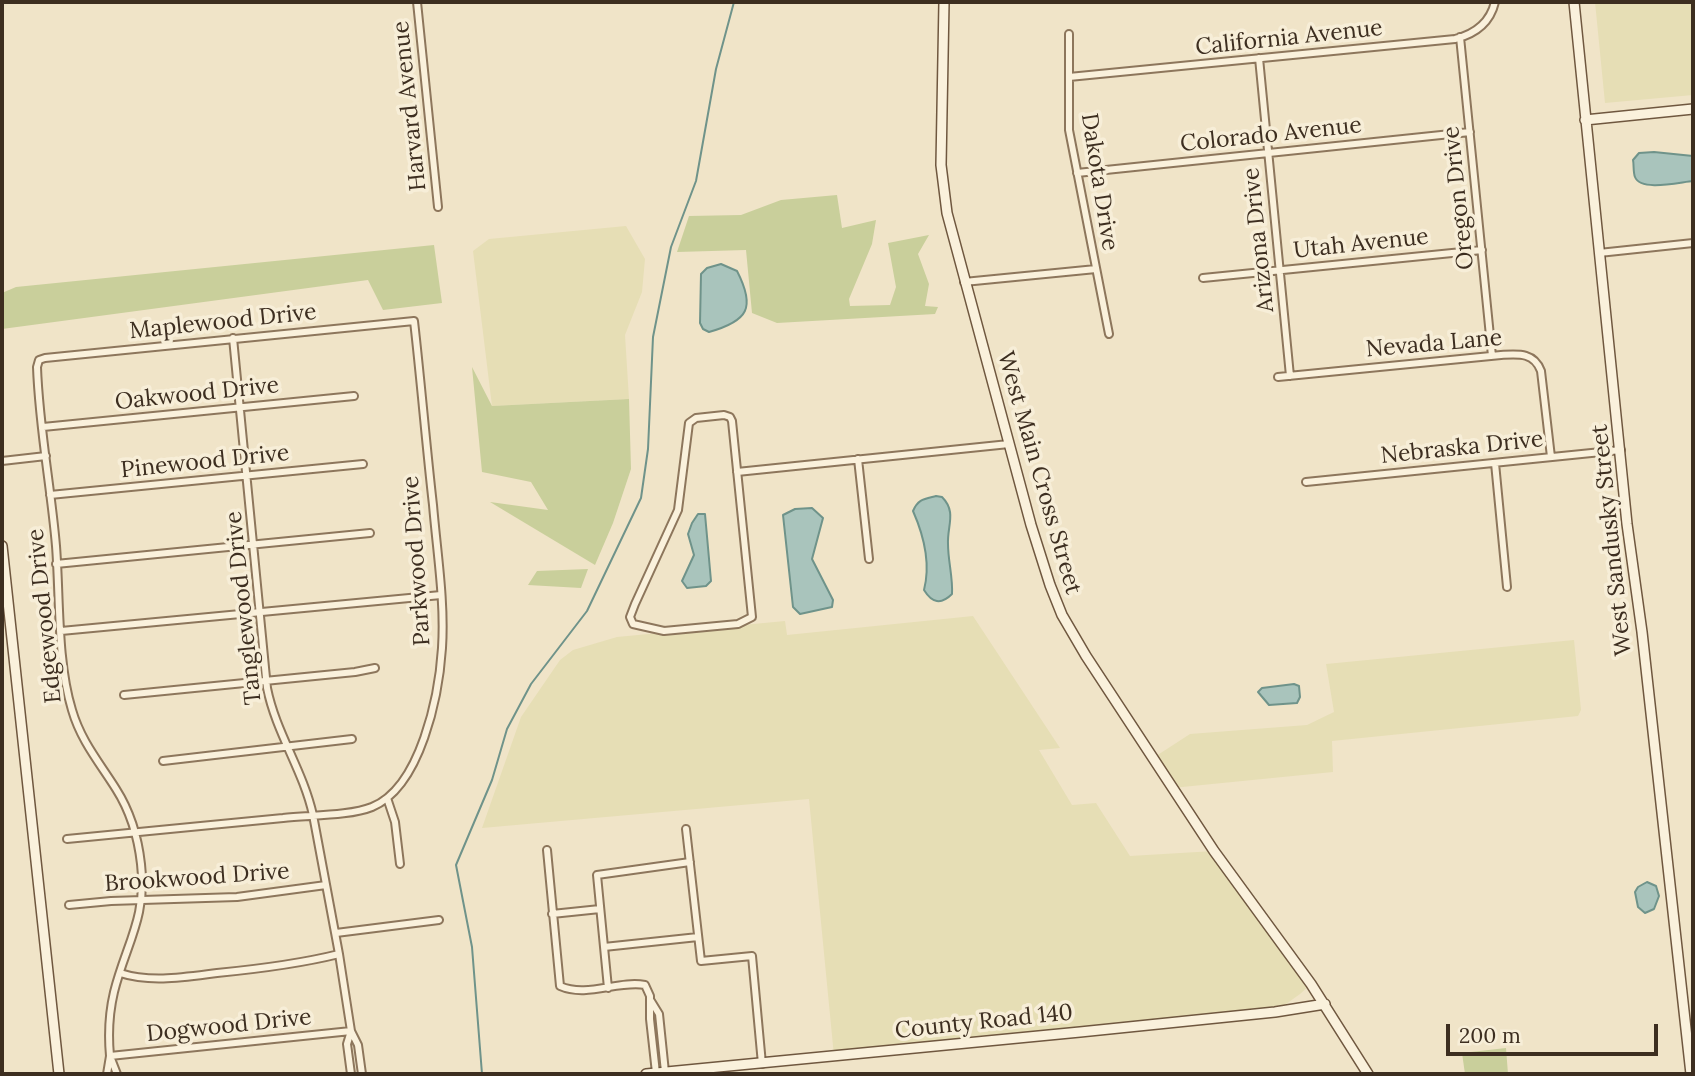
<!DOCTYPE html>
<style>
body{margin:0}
#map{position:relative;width:1695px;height:1076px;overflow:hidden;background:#f0e4c8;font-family:Lora,serif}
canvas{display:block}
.frame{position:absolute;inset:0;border:4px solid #3d2e20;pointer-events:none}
.scale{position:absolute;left:1446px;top:1024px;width:212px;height:32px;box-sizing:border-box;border:4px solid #3d2e20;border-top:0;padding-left:9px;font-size:21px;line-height:24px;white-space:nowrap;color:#3d2e20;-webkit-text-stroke:5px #f7eed8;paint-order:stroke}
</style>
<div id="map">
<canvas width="1695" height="1076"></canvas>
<div class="frame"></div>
<div class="scale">200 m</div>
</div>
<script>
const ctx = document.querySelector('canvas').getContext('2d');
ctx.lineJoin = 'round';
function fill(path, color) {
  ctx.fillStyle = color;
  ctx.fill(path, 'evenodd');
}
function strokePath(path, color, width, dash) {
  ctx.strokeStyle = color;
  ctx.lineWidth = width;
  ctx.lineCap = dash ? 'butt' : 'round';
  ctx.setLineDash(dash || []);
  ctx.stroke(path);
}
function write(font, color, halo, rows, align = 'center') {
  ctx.font = font + ' Lora,serif';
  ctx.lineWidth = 7;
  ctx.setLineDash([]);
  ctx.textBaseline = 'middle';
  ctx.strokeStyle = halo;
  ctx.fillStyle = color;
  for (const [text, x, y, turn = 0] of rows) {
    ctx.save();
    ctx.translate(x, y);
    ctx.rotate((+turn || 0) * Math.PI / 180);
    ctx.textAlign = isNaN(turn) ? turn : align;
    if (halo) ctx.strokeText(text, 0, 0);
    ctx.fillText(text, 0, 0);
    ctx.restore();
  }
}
const farmland = new Path2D(`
 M1595,2h98v93l-88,8z
 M626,226l19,33 -3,33 -17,43 4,64 -137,7 -19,-155 16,-12z
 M973,616l87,132 -21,2 33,55 24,-2 34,53 84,-5 97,133 -11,10 -25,18 -441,44 -25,-257 -327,29 39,-111 39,-57 13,-10 44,-13 168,-16 2,14z
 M1574,640l7,70 -3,6 -246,25 1,31 -161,16 -19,-30 37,-24 117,-9 27,-13 -8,-48z`);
const green = new Path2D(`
 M837,195l5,33 34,-8 -4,24 -23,55 1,7 40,-1 6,-18 -8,-44 41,-8 -11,19 11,30 -4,22 13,1 -3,7 -158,9 -25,-10 -6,-63 -69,2 12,-36 52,-1 40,-15z
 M434,245l8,58 -59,7 -15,-30 -366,49v-36l14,-6z
 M472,367l20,39 137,-7 2,70 -18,54 -18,42 -105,-63 58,8 -17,-28 -49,-10z
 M588,569l-7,19 -53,-3 9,-14z
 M1506,1048l2,26h-43l-3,-21z`);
const water = new Path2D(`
 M1654,152l39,4v25c-13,1 -52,11 -58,-4 -2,-5 -1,-13 -2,-17l6,-7z
 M721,264l16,7c19,37 11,50 -28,61l-6,-3 -3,-6 1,-49 6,-6z
 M936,496l6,1c15,15 5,29 6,47 0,17 5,33 4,50 -11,11 -20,9 -28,-4 7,-27 0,-54 -11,-79 5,-12 11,-12 23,-15z
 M812,508l11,10 -11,41 21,41 -1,7 -32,7 -7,-7 -10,-92 12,-6z
 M698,514h7l6,67 -5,5 -19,2 -5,-7 12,-26 -6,-21 4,-11z
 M1294,684l5,2 1,11 -3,6 -28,2 -11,-13 4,-4z
 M1647,882l9,4 3,10 -5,13 -9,4 -7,-6 -3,-15 3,-5z`);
const stream = new Path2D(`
 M482,1074l-10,-127 -16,-82 36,-85 15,-51 24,-45 56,-73 54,-113 7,-49 5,-112 18,-90 25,-66 20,-112 18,-67`);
const street = new Path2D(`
 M417,2l21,205
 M1069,34v96l40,204
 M1460,37l32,319
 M1259,58l31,318
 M1069,77l386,-38c20,-5 35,-16 40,-37
 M1077,173l393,-41
 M1599,253l94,-10
 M1203,278l279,-28
 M964,282l132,-13
 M1278,377l223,-22c17,-1 33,-3 40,16l10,86
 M724,415l6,2 2,4 20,196 -14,7 -74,7 -31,-7 -3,-7 5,-13 43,-94 11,-87 7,-5z
 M43,427l311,-31
 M858,459l11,100
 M2,461l44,-5
 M1495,463l12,124
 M737,472l272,-28
 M1306,482l315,-32
 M50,495l313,-31
 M56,564l314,-31
 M61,631l380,-36
 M124,695l231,-23 20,-4
 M163,761l189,-22
 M387,798l8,24 5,42
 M686,829l15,132 51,-5 10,108
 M67,839c72,-7 144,-14 216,-21 25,-3 67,-2 89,-11 49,-20 67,-112 70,-159 3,-47 -5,-95 -9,-143 -7,-61 -12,-123 -19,-184l-369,37 -6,2 -2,7c2,60 14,120 19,179 4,52 1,115 16,164 9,31 27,52 44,79 14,22 22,48 25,75 6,54 -15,80 -27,128 -5,21 -6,42 -4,64l241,-25 -12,-77 -26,-139c-10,-45 -37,-82 -46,-127l-34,-350
 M547,850l13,136c27,12 58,-6 85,-1l5,11v23l6,54
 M69,905l42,-4 126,-4 89,-12
 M552,914l48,-5
 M336,933l103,-13
 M604,947l94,-10
 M120,973c31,10 65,4 97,0 41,-4 82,-9 122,-19
 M608,988l-11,-113 93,-13
 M651,1001l8,13 6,58
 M107,1074l3,-18 7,18
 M351,1074l-4,-30 4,-13 7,14 4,29`);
const secondary = new Path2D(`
 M944,2l-3,163 6,48 84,312 19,60 12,30 24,41 128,195 97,133 57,90
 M1574,2l53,522 15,108 49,442
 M1585,120l108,-11
 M2,546l57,528
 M646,1074l434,-42 195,-20 50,-8`);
const streetNames = [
 ["California Avenue",1289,38,-6],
 ["Harvard Avenue",410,106,-96],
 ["Colorado Avenue",1271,135,-6],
 ["Dakota Drive",1099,182,81],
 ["Oregon Drive",1459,198,-96],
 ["Arizona Drive",1259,240,-96],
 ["Utah Avenue",1361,244,-6],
 ["Maplewood Drive",223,322,-6],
 ["Nevada Lane",1434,344,-5],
 ["Oakwood Drive",197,394,-6],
 ["Nebraska Drive",1462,448,-6],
 ["Pinewood Drive",205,462,-6],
 ["West Main Cross Street",1039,473,74],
 ["West Sandusky Street",1612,540,-96],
 ["Parkwood Drive",417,561,-94],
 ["Tanglewood Drive",244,608,-96],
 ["Edgewood Drive",45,616,-96],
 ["Brookwood Drive",197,878,-4],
 ["County Road 140",984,1022,-6],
 ["Dogwood Drive",229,1026,-6]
];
fill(farmland, '#e6deb5');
fill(green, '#c9cf9b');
fill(water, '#a9c4bc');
strokePath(water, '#6f938a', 2);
strokePath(stream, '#6f938a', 2);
strokePath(street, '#8d765c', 10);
strokePath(secondary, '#6f573f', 12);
strokePath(street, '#faf1dc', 6);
strokePath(secondary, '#faf1dc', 9);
write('23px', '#3d2e20', '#f7eed8', streetNames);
</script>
